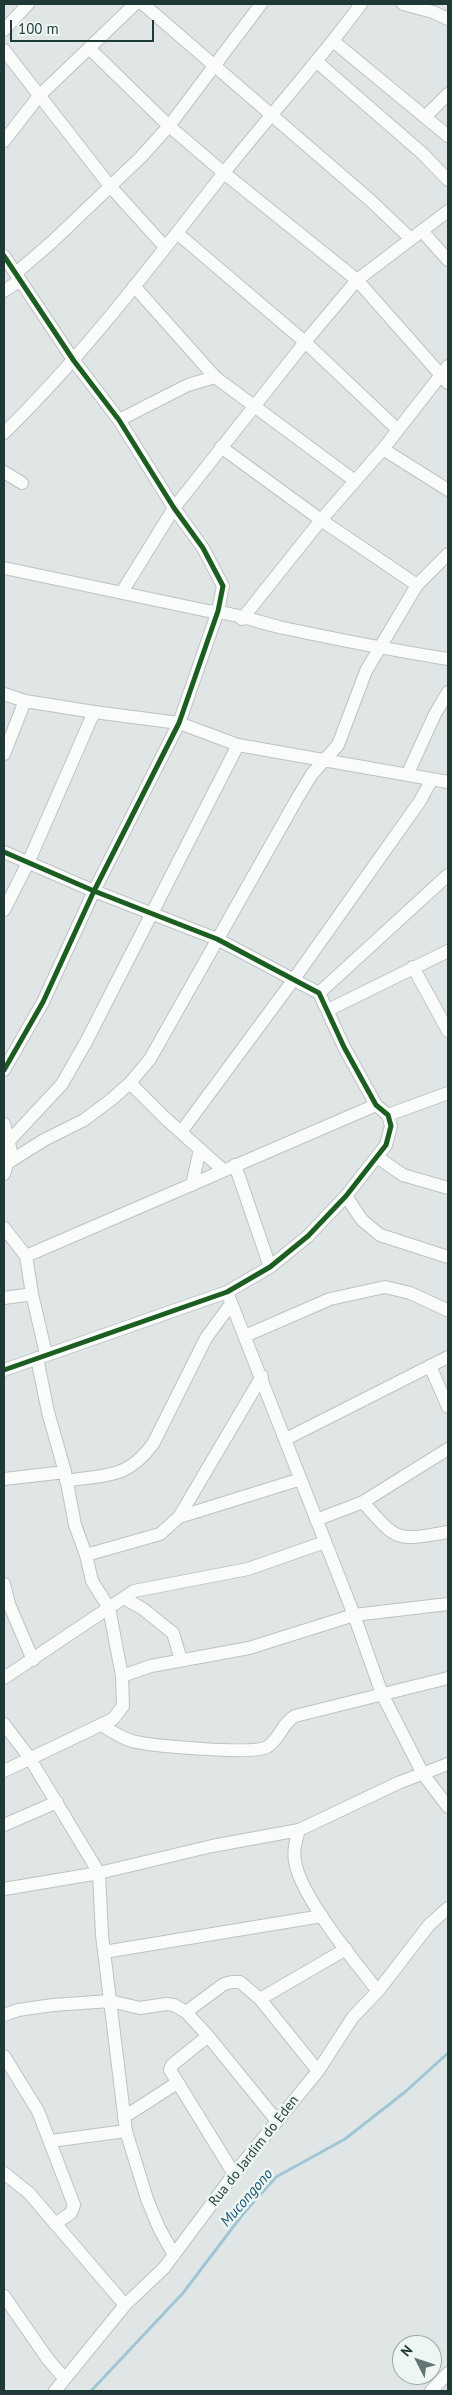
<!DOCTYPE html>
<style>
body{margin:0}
#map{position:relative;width:452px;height:2395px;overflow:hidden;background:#e0e6e5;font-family:"PT Sans",sans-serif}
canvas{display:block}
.frame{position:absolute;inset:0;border:5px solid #1f3936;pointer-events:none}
.north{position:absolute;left:392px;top:2335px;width:50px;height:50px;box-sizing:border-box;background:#eef6f3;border:1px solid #9baaa7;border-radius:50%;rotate:311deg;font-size:14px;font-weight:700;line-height:20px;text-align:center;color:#1f3936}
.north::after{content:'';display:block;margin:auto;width:18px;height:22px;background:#637673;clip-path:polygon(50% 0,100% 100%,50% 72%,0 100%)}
.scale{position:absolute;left:10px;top:20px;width:144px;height:22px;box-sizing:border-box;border:2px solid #1f3936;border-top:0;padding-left:6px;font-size:15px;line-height:18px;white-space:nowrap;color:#1f3936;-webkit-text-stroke:4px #eef6f3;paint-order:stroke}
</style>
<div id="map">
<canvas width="452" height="2395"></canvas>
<div class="frame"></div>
<div class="north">N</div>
<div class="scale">100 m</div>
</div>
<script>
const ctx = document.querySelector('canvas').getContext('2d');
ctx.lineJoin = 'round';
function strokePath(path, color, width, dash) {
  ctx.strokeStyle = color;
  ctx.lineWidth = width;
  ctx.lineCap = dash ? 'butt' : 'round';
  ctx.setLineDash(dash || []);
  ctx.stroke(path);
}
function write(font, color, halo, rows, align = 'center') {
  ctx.font = font + ' "PT Sans",sans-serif';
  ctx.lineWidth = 5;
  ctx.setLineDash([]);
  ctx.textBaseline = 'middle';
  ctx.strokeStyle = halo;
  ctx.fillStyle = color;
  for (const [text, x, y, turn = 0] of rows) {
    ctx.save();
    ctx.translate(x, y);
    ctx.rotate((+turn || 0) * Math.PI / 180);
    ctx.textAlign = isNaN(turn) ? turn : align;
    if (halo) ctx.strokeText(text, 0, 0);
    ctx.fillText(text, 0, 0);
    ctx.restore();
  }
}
const stream = new Path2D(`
 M91,2391l92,-98 60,-79 33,-37 69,-38 60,-47 43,-39`);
const minor = new Path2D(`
 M143,4l227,196 41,39
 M403,4l30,8 15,7
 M4,30l24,-26
 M333,41l115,95
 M89,48l80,78 55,47 133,107 91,103
 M4,50l106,136 55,61
 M316,61l107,93 25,26
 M425,117l23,-23
 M4,141l35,-45 96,-92
 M422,231l26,29
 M177,233l128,109 92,87
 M4,256l70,105 45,59 55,88 29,40 20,38 -5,25 -39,112 -85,168 -51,111 -39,68
 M16,273l37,-32 88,-84 28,-31 92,-122
 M134,286l81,91 140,104
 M4,291l15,-10
 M119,420l69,-35 27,-8
 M4,433c81,-79 149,-170 219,-259 45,-57 95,-111 138,-170
 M221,447l100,73 96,65
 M383,449l65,41
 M4,472l18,11
 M4,568l204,43c19,0 51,11 71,16 56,12 112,23 169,32
 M122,592l52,-84 131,-166 52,-62 91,-69
 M242,619l79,-99 62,-71 65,-83
 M4,694l21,7 69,11 85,11 59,22 210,37
 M4,754l21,-53
 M408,773l27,-59 13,-22
 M4,852l90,39 123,48 102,54 25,54 32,58 12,10 3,11 -5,19 -40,51 -38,40 -38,31 -43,25 -223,78
 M4,910l24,-47 66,-151
 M413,967l35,64
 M319,993l129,-118
 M328,1010l120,-59
 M130,1083l35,35 58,52
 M388,1115l60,-22
 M4,1124l7,27 -7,23
 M181,1132l113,-153 126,-178 12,-22
 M9,1141l53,-57 24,-42 152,-297
 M377,1157l26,18 45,13
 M9,1162l35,-22 40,-20 28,-21 18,-16 20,-24 148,-262 14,-23 26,-29 28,-74 51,-86 31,-31
 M235,1165l35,102
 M192,1185l8,-36
 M346,1196l16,24 18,15 68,22
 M4,1228l22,28 6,38 14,60
 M26,1256l350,-151
 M227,1292l127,323 28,79 41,80 25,33
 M4,1298l28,-4
 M245,1336l85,-37 55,-12 25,6 37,17
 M37,1358l11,54 17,60 10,53 11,30 6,26 17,27 13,68
 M430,1366l18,41
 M286,1439l162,-82
 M4,1479l61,-7
 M66,1481c40,-7 60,-1 87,-37l53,-106 25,-34
 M363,1502c35,40 32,39 85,30
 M179,1517l83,-141
 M316,1520l47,-18 85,-53
 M86,1555l74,-21 19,-17 122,-38
 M4,1584l5,20 24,56
 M124,1598l19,11 30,24 8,27
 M4,1678l130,-87 114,-22 77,-27
 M4,1724l25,33 70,116 3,62 24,196 21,68 12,29 15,27
 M102,1725c9,6 19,13 30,16 20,5 121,14 135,6 13,-8 15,-24 28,-31l153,-38
 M4,1771l109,-52 10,-13 -1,-30 29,-10 98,-18 105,-33 94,-11
 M4,1825l53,-23
 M299,1830c-3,10 -6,20 -4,31 5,35 60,101 83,130
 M4,1889l95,-16 113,-27 87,-16 99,-47 50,-19
 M104,1952l218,-36
 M260,1999l86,-50
 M186,2012l38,-28 8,-2h8l20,17 58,72
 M4,2015l14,-5 35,-5 57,-4 30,7 26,-4 8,1 12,7 22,24 69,85
 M208,2036l-36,29 -2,5 64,104
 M4,2056l34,55 36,94 -3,8 -16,11
 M124,2117l53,-34
 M51,2141l75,-10
 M4,2173l25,20 96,112
 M4,2296l43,62 17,20
 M55,2391l70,-86 39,-37 70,-94 84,-103 35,-54 25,-26 51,-66 19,-17
 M431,2391l17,-18`);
const cycleway = new Path2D(`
 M4,256l70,105 45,59 55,88 29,40 20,38 -5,25 -39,112 -85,168 -51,111 -39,68
 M4,852l90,39 123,48 102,54 25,54 32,58 12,10 3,11 -5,19 -40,51 -38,40 -38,31 -43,25 -223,78`);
const streetNames = [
 ["Rua do Jardim do Eden",254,2151,-52]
];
const waterNames = [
 ["Mucongono",247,2198,-49]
];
strokePath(stream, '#a0c6d6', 3);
strokePath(minor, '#bdc3c2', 14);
strokePath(minor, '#fafbfb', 12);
strokePath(cycleway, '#1b5e20', 5);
write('14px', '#1f3936', '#eef6f3', streetNames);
write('italic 15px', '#1a5774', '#eef6f3', waterNames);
</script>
